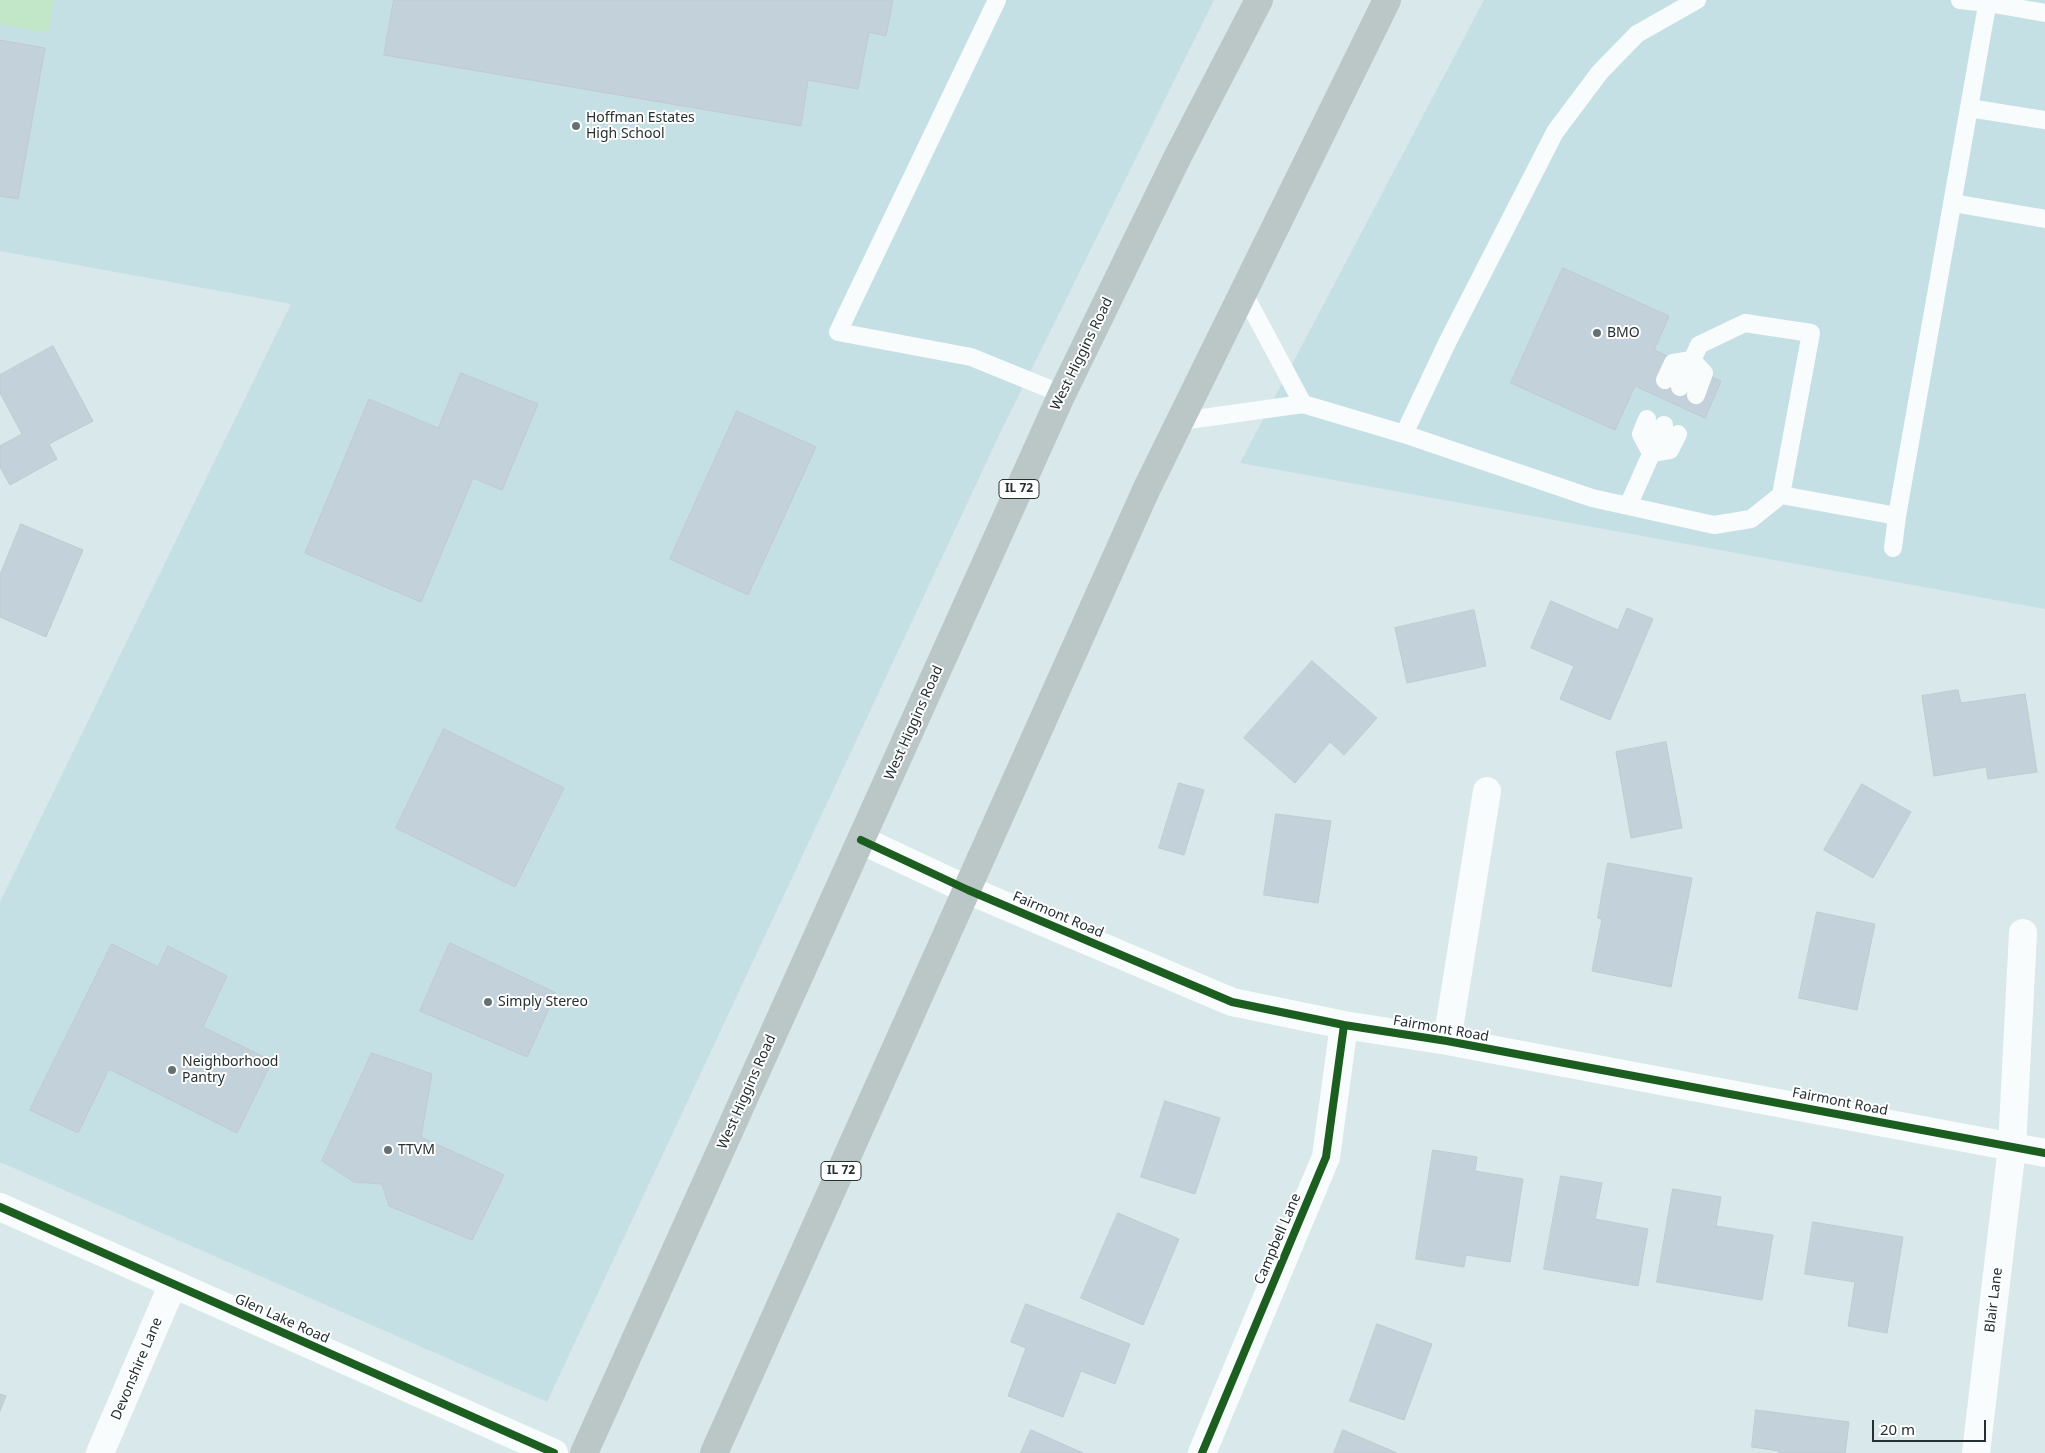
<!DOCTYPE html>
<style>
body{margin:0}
#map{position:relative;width:2045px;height:1453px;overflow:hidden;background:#d9e8ea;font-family:"Noto Sans",sans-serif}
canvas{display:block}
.scale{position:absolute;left:1872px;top:1420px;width:114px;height:22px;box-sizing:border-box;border:2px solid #253032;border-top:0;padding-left:6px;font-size:15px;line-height:18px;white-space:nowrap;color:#253032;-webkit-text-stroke:4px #fff;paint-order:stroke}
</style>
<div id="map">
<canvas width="2045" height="1453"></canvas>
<div class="scale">20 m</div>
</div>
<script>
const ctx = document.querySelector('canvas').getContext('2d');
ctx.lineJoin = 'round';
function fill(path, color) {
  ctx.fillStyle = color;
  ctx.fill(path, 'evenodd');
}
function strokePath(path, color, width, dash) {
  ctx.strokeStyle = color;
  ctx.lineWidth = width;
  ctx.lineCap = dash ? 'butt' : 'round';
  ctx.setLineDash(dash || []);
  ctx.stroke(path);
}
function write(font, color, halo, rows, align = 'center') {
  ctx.font = font + ' "Noto Sans",sans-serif';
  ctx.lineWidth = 4;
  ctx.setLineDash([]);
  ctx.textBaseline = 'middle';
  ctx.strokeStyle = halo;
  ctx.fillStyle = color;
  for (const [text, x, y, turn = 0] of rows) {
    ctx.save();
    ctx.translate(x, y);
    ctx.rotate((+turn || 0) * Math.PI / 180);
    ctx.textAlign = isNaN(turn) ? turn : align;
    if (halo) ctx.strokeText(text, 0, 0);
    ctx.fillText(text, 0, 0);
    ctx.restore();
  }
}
const built = new Path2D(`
 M0,0h1214l-213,431 -454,971 -547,-240v-260l291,-598 -291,-53z
 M1484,0h561v609l-805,-146z`);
const green = new Path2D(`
 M0,0h54l-6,33 -48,-9z`);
const building = new Path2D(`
 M394,0h499l-7,36 -17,-4 -11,57 -50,-9 -7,46 -417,-71z
 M0,40l45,8 -27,151 -18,-3z
 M1563,268l106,48 -15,34 67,31 -16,37 -70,-32 -20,44 -104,-47z
 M53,346l40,75 -44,23 8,15 -47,26 -10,-18v-21l22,-12 -22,-41v-18z
 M461,373l77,31 -36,86 -29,-12 -52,124 -116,-49 64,-154 69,29z
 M737,411l79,36 -68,148 -78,-36z
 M21,524l62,26 -37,87 -46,-20v-42z
 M1551,601l67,29 9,-22 26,11 -43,101 -50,-21 14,-33 -43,-18z
 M1474,610l12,56 -79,17 -12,-55z
 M1312,661l65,57 -33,37 -14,-13 -35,41 -51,-45z
 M1958,690l3,13 64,-9 12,78 -49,7 -2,-12 -52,9 -12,-80z
 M444,729l120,59 -49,99 -119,-59z
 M1666,742l16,86 -51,10 -15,-86z
 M1179,783l25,7 -20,65 -25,-7z
 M1862,784l49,28 -38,66 -49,-28z
 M1276,814l55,7 -13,82 -54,-8z
 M1608,863l84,15 -21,109 -79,-16 10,-52 -4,-1z
 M1817,912l58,12 -18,86 -58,-12z
 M450,943l106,50 -29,64 -107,-46z
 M112,944l46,23 10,-21 59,30 -24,51 69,34 -35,72 -128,-64 -31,64 -48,-23z
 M372,1053l60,21 -11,63 83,38 -32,65 -83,-34 -7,-22 -28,-2 -32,-21z
 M1165,1101l55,17 -25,76 -54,-17z
 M1433,1150l44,7 -2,14 48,8 -13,83 -44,-7 -2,12 -48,-8z
 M1561,1176l41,7 -7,36 53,10 -10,57 -94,-17z
 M1673,1189l48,8 -5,29 57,9 -11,65 -105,-18z
 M1118,1213l61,26 -36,86 -62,-27z
 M1813,1222l90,15 -16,96 -39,-7 7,-44 -50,-8z
 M1026,1304l104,40 -15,40 -34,-13 -18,46 -55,-21 18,-48 -15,-6z
 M1377,1324l55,20 -28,76 -54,-19z
 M0,1394l6,2 -6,15z
 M1756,1410l93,12 -4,31h-67l1,-2 -27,-4z
 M1031,1430l52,23h-62z
 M1343,1430l54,23h-63z`);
const service = new Path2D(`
 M997,0l-159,332 133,25 91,37
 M1960,0l28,3 57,10
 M1969,108l76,12
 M1953,203l92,16
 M1243,292l60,112
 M1665,380l8,-17 19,-3 12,13 -8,22
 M1647,419l-6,15 10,19 19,-3 8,-16
 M1181,421l122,-17 101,30 188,64 122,27 37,-6 30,-24 30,-162 -66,-10 -46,22 -19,42
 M1404,434l44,-93 107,-209 45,-60 37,-38 60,-34
 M1781,495l116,21
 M1628,506l36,-81
 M1893,548l4,-32 91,-516`);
const minor = new Path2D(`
 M861,840l107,50 264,112 112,23 103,16 598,112
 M1447,1041l40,-250
 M0,1207l554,246
 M100,1453l73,-169
 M1202,1453l124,-296 18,-132
 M1976,1453l36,-306 11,-214`);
const primary = new Path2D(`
 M584,1453l478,-1059 116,-238 81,-156
 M714,1453l433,-965 240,-488`);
const cycleway = new Path2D(`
 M861,840l107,50 264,112 112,23 103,16 598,112
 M0,1207l554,246
 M1202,1453l124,-296 18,-132`);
const markers = [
 [576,126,5,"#647072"],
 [1597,333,5,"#647072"],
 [488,1002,5,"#647072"],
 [172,1070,5,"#647072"],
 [388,1150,5,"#647072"]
];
const shields = [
 [1019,489,40],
 [841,1171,40]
];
const shieldNames = [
 ["IL 72",1019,489],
 ["IL 72",841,1171]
];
const poiNames = [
 ["Hoffman Estates",586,118],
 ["High School",586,134],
 ["BMO",1607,333],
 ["Simply Stereo",498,1002],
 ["Neighborhood",182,1062],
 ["Pantry",182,1078],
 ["TTVM",398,1150]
];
const streetNames = [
 ["West Higgins Road",1082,354,-64],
 ["West Higgins Road",914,723,-66],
 ["Fairmont Road",1058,915,23],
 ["Fairmont Road",1441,1029,10],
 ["West Higgins Road",747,1092,-66],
 ["Fairmont Road",1840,1102,11],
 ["Campbell Lane",1278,1239,-67],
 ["Blair Lane",1994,1300,-83],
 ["Glen Lake Road",282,1319,24],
 ["Devonshire Lane",137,1369,-67]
];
fill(built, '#c5e0e5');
fill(green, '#c1e7c8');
fill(building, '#c3d2da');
strokePath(building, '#c0cace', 1);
strokePath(service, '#f9fcfc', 18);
strokePath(minor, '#f9fcfc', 28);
strokePath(primary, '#bbc7c7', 28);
strokePath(cycleway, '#1b5e20', 8);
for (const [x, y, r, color] of markers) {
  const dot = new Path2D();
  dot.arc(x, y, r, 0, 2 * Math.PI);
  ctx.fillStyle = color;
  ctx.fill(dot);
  strokePath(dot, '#fff', 2);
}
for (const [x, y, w] of shields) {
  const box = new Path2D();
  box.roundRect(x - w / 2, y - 9.5, w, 19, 4);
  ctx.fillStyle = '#fff';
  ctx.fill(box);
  strokePath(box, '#253032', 1);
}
write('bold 12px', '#253032', null, shieldNames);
write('14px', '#253032', '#fff', poiNames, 'left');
write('14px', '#253032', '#fff', streetNames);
</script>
